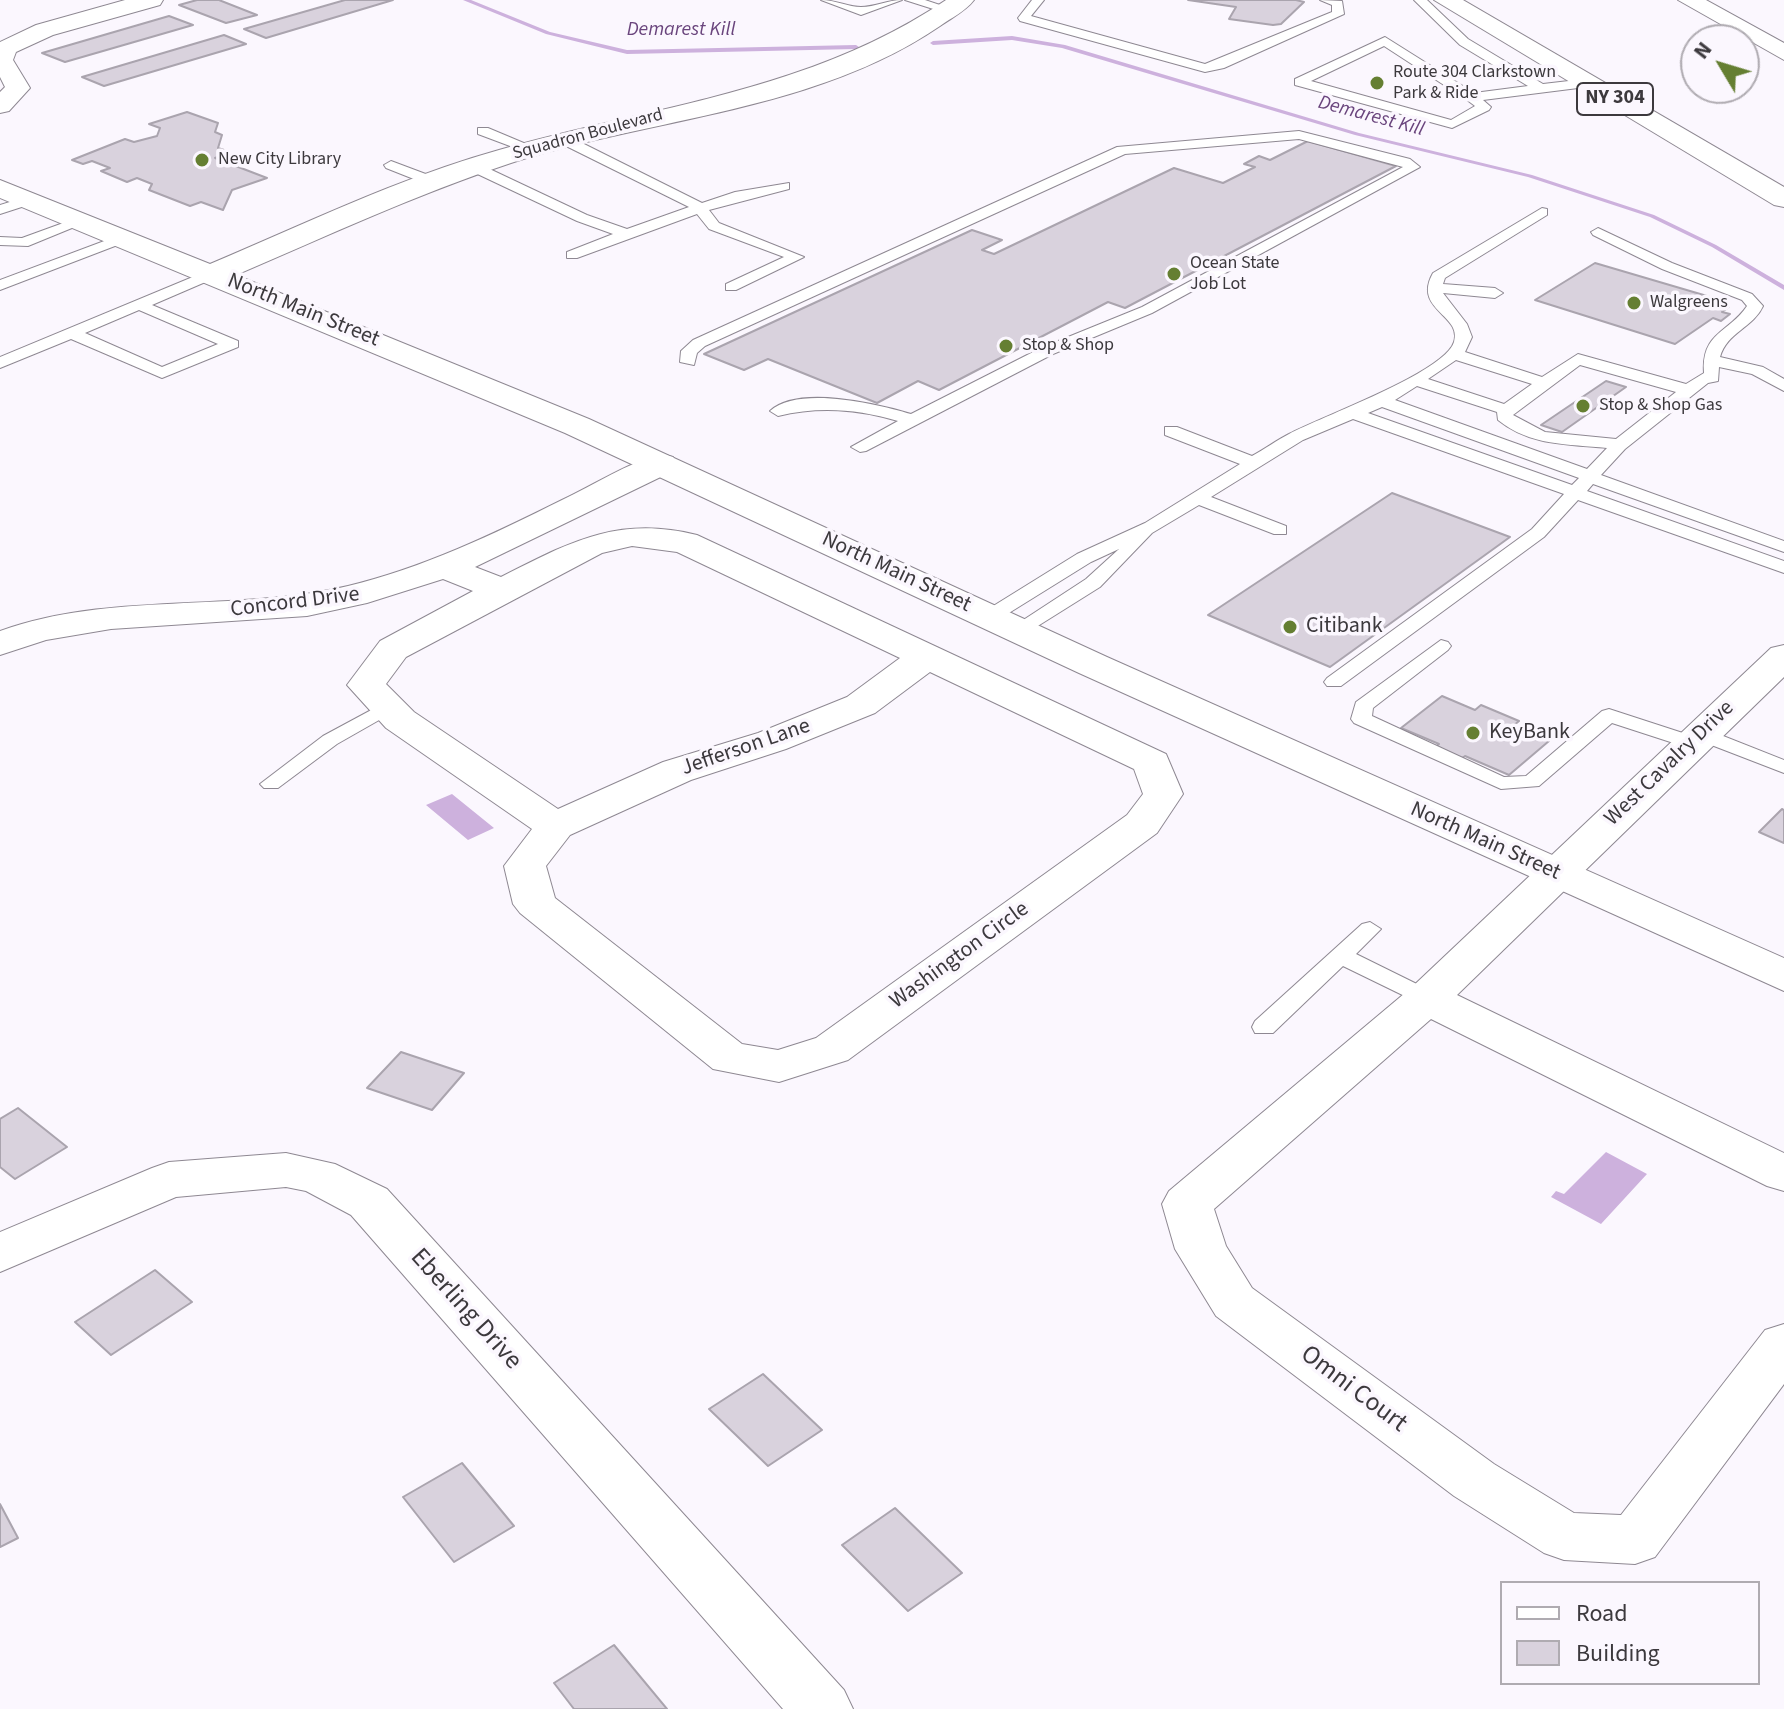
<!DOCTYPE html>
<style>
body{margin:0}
#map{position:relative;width:1784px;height:1709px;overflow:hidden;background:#fbf7fe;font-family:"Source Sans 3",sans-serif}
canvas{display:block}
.legend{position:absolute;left:1500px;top:1581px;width:260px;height:104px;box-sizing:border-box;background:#fbf7fe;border:2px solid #afabb1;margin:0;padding:10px 14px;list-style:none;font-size:24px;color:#3c393d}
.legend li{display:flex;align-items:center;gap:16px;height:40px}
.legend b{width:40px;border:2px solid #afabb1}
.north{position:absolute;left:1680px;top:24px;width:80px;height:80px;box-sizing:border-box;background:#fbf7fe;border:2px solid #afabb1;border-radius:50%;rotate:308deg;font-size:22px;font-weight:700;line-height:32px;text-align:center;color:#3c393d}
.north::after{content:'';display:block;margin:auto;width:28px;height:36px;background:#657f32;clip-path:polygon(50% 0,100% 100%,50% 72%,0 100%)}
</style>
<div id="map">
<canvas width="1784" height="1709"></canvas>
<ul class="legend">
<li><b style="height:10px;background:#fff"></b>Road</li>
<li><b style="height:22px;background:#d9d2dd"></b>Building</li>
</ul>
<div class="north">N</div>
</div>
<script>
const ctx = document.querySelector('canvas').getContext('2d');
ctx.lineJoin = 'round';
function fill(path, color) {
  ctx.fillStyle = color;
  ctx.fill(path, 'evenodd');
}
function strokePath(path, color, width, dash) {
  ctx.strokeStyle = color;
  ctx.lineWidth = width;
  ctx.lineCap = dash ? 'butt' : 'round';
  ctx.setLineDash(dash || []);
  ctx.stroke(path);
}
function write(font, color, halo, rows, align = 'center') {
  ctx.font = font + ' "Source Sans 3",sans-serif';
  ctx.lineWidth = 7;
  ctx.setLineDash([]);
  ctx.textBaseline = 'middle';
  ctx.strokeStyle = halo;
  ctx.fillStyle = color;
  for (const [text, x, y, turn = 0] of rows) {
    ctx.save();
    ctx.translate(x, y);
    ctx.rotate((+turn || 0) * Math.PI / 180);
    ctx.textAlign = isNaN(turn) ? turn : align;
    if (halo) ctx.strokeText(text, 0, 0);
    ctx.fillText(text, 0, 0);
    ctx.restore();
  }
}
const water = new Path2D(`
 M452,794l42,34 -26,12 -42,-35z
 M1606,1152l41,22 -46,50 -50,-27 5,-6 8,3z`);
const stream = new Path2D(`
 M463,0h8l79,32 77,18 229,-5 3,2 -3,2 -229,5 -81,-20z
 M1012,36l53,9 294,88 173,42 122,40 62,30 68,40v5l-72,-43 -62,-30 -122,-40 -173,-42 -293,-87 -50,-8 -79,5 -3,-2 3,-2z`);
const building = new Path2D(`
 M197,0h22l38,15 -31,8 -47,-18z
 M345,0h48l-127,38 -22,-9z
 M1188,0h108l8,2 -23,22 -8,1 -44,-6 7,-12z
 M169,16l24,9 -128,37 -23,-9z
 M224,35l22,9 -142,42 -22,-9z
 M187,112l31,11 -3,9 7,3 -4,13 12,4 -15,6 52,20 -35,12 -9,20 -22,-8 -11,4 -41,-16 3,-6 -15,-6 -10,4 -26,-11 9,-3 -18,-7 -9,3 -11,-4 53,-21 9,3 23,-6 3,-8 -11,-4z
 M1308,141l88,25 -271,142 -17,-6 -169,88 -21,-9 -41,22 -109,-44 -24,11 -40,-16 268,-124 30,10 -20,10 12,4 180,-86 49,15 32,-16 -11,-3 15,-8 11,4z
 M1595,263l129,38 5,6 -7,5 8,2 -9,7 -8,-3 -38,26 -140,-44z
 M1606,381l20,6 -64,45 -21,-7z
 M1392,493l118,44 -180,130 -122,-52z
 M1442,696l33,14 6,-5 38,16 -6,5 36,15 -40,34 -44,-19 -10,7 -26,-11 10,-8 -38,-16z
 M1782,809l2,1v33l-25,-11z
 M401,1052l63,21 -32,37 -65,-22z
 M18,1108l49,39 -52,32 -15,-12v-48z
 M155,1270l37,32 -81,53 -36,-33z
 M763,1374l59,56 -54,36 -59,-57z
 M462,1463l52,63 -60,36 -51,-65z
 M0,1504l18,34 -18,9z
 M895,1508l67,65 -54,38 -66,-66z
 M614,1645l53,64h-93l-20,-26z`);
const service = new Path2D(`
 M821,0c14,0 28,7 40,7 14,0 27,-7 41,-7l-41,15z
 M905,0h20l30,10 -6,4z
 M1032,0h12l-13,16 174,48 127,-52v-7l-12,-5 22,1 2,13 -120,54 -19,4 -185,-51 -2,-3z
 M1414,0h13l41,39 75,45 43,-5 6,4 -6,4 -103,13 8,7 -2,3 -37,18 -157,-43v-6l90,-42 89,56 54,-7 -68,-41zM1384,46l83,54 8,6 -24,14 -140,-39z
 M478,128h10l50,21 -12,3 -48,-18z
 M1299,131l111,28 10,8 -268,146 -99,41 -187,97 -6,1 -9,-5 47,-26c-41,-12 -79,-15 -120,-5l-8,-5c28,-26 108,-7 141,3l130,-66 101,-41 261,-140 -104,-28 -174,15 -420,192 -8,7 -3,12 -14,-3 1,-11 12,-11 424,-193z
 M560,137h10l132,66 33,-11 54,-9v6l-80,21 10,13 85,34 -68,33h-10v-6l58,-27 -75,-28 -12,-15 -120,44h-10v-6l46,-18 -36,-13 -108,-51v-6h10l108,51 40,14 62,-22 -129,-64z
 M391,161l48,18 2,3 -12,3 -43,-17 -2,-3z
 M29,196l7,4 -2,3 -34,11v-9z
 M1542,208l5,1v6l-102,63 -2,6 52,4 8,5 -8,5 -52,-5 24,31 5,13 -7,15 77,25 36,-23 108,30 18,-11c-3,-41 25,-40 43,-67l-5,-6 -80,-31 -69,-34 -2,-3 7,-4 74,35 80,31 11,12c-10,22 -36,26 -43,51l43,10 21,12v12l-32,-17 -33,-7 -1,14 -10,2 -83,66 -24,26 183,66v11l-191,-68 -6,7 197,70v12l-206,-73 -34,37 -203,149h-14l-3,-4 3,-4 205,-149 32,-35 -211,-75 -50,21 -92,57 75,29v8h-12l-75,-29 -47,28 -52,54 -75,47 -7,2 -10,-6 78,-51 33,-30 -28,13 -95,59h-14l-3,-4 3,-4 95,-59 68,-31 95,-59 -75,-29v-8h12l75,29c13,-7 25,-16 37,-22 31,-17 155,-61 165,-92 9,-27 -42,-32 -21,-69zM1456,360l76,24 -28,20 -76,-25zM1580,365l96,27 -60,47 -71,-7 -32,-17zM1417,386l80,26 1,8c32,26 70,24 109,28l-20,21 -192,-69zM1382,407l197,71 -7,7 -204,-72z
 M77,218l12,3 -61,25 -28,-1v-8l22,1z
 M123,234l7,4 -2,3 -128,49v-10z
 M212,269l8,5 -3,3 -65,28 86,36v6l-76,31 -91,-39 -71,29v-11zM139,310l79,34 -56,23 -77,-34z
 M1441,640l7,2 3,4 -3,4 -75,58 -1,8 132,61 22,-1 76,-65 7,-2 83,27 2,-6h14l76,30v13l-83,-32 -2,6 -7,2 -80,-26 -73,63 -38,3 -147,-66 -3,-4 5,-17z
 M388,701l7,2 3,4 -3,4 -58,33 -59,44h-14l-4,-4 63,-48z
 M1370,922l11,7 -25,25 79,39 4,5 -4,5h-16l-76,-37 -70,67h-18l-3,-6 3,-6 107,-97z`);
const minor = new Path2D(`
 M125,0h38l-3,5 -107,30 -37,17 -3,8 17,28 -21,23 -9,2v-21l5,-5 -5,-10v-35l36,-17z
 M1678,0h28l78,43v17z
 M661,454l12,3 5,7 -5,7 -198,96 26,10c69,-35 117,-62 196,-42l469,219 17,40 -26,39 -309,227 -69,22 -66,-13 -193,-156 -7,-9 -9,-38 28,-37 -146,-101 -39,-43 33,-44 93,-50 -30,-12 -76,24 -60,13 -196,13 -65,11 -46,15v-24c112,-40 233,-18 348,-45 75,-18 146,-52 214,-86 32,-15 65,-37 99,-46zM632,546l45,6 223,106 -53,39 -89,36 -95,29 -105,47 -144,-97 -28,-28 20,-27 196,-104zM930,672l204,97 9,25 -16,21 -311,223 -38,12 -36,-6 -187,-146 -9,-32 24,-31 121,-55 95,-31 89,-36z
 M1784,645v32l-327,318 327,158v38l-17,-5 -336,-167 -217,190 12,37 26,42 242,176 80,49 47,2 144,-185 19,-6v60l-129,173 -20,7 -71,-4 -20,-7 -90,-57 -238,-180 -41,-67 -13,-45 7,-13 242,-203 360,-340z
 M286,1153l49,11 52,25 457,501 9,19h-70l-432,-494 -45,-24 -20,-4 -110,10 -176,75v-40l152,-64 17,-6z`);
const tertiary = new Path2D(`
 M946,0h28c-8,11 -23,18 -34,26 -126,86 -287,91 -429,137 -94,31 -184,73 -275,112l353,144 518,238 677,301v33l-705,-318 -514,-240 -565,-235v-18l210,84c95,-40 189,-86 289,-114 154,-44 311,-58 447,-150z`);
const primary = new Path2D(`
 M1434,0h29l321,187v20l-10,-2z`);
const markers = [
 [1377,83,8,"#657f32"],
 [202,160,8,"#657f32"],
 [1174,274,8,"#657f32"],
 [1634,303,8,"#657f32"],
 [1006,346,8,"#657f32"],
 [1583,406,8,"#657f32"],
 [1290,627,8,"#657f32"],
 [1473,733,8,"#657f32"]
];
const farPoinames = [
 ["Route 304 Clarkstown",1393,73],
 ["Park & Ride",1393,94],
 ["New City Library",218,160],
 ["Ocean State",1190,264],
 ["Job Lot",1190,285],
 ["Walgreens",1650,303],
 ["Stop & Shop",1022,346],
 ["Stop & Shop Gas",1599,406]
];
const farStreetnames = [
 ["Squadron Boulevard",588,135,-15]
];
const farWaternames = [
 ["Demarest Kill",681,31],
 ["Demarest Kill",1371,117,15]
];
const shields = [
 [1615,99,76]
];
const shieldNames = [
 ["NY 304",1615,99]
];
const streetNames = [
 ["North Main Street",303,311,22],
 ["North Main Street",896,573,25],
 ["Concord Drive",295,603,-7],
 ["Jefferson Lane",746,748,-19],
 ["West Cavalry Drive",1670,764,-44],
 ["North Main Street",1485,842,24],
 ["Washington Circle",960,956,-36]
];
const poiNames = [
 ["Citibank",1306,627],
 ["KeyBank",1489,733]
];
const nearStreetnames = [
 ["Eberling Drive",465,1310,48],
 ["Omni Court",1353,1390,37]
];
fill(water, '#cdb1dd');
fill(stream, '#cdb1dd');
fill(building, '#d9d2dd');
strokePath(building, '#aaa4ae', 2);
strokePath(service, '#8e8892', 2);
strokePath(minor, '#8e8892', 2);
strokePath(tertiary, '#8e8892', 2);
strokePath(primary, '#8e8892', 2);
fill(service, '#fff');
fill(minor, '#fff');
fill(tertiary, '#fff');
fill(primary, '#fff');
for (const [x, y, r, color] of markers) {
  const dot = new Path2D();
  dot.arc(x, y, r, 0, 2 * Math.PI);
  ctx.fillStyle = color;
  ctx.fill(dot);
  strokePath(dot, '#fbf7fe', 3);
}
write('18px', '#3c393d', '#fbf7fe', farPoinames, 'left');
write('18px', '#3c393d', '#fbf7fe', farStreetnames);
write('italic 20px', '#6a457d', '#fbf7fe', farWaternames);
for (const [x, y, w] of shields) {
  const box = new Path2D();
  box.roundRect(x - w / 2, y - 16, w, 32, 6);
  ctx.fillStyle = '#fbf7fe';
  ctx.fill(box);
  strokePath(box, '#3c393d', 2);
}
write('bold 20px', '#3c393d', null, shieldNames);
write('22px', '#3c393d', '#fbf7fe', streetNames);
write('22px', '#3c393d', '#fbf7fe', poiNames, 'left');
write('26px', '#3c393d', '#fbf7fe', nearStreetnames);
</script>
